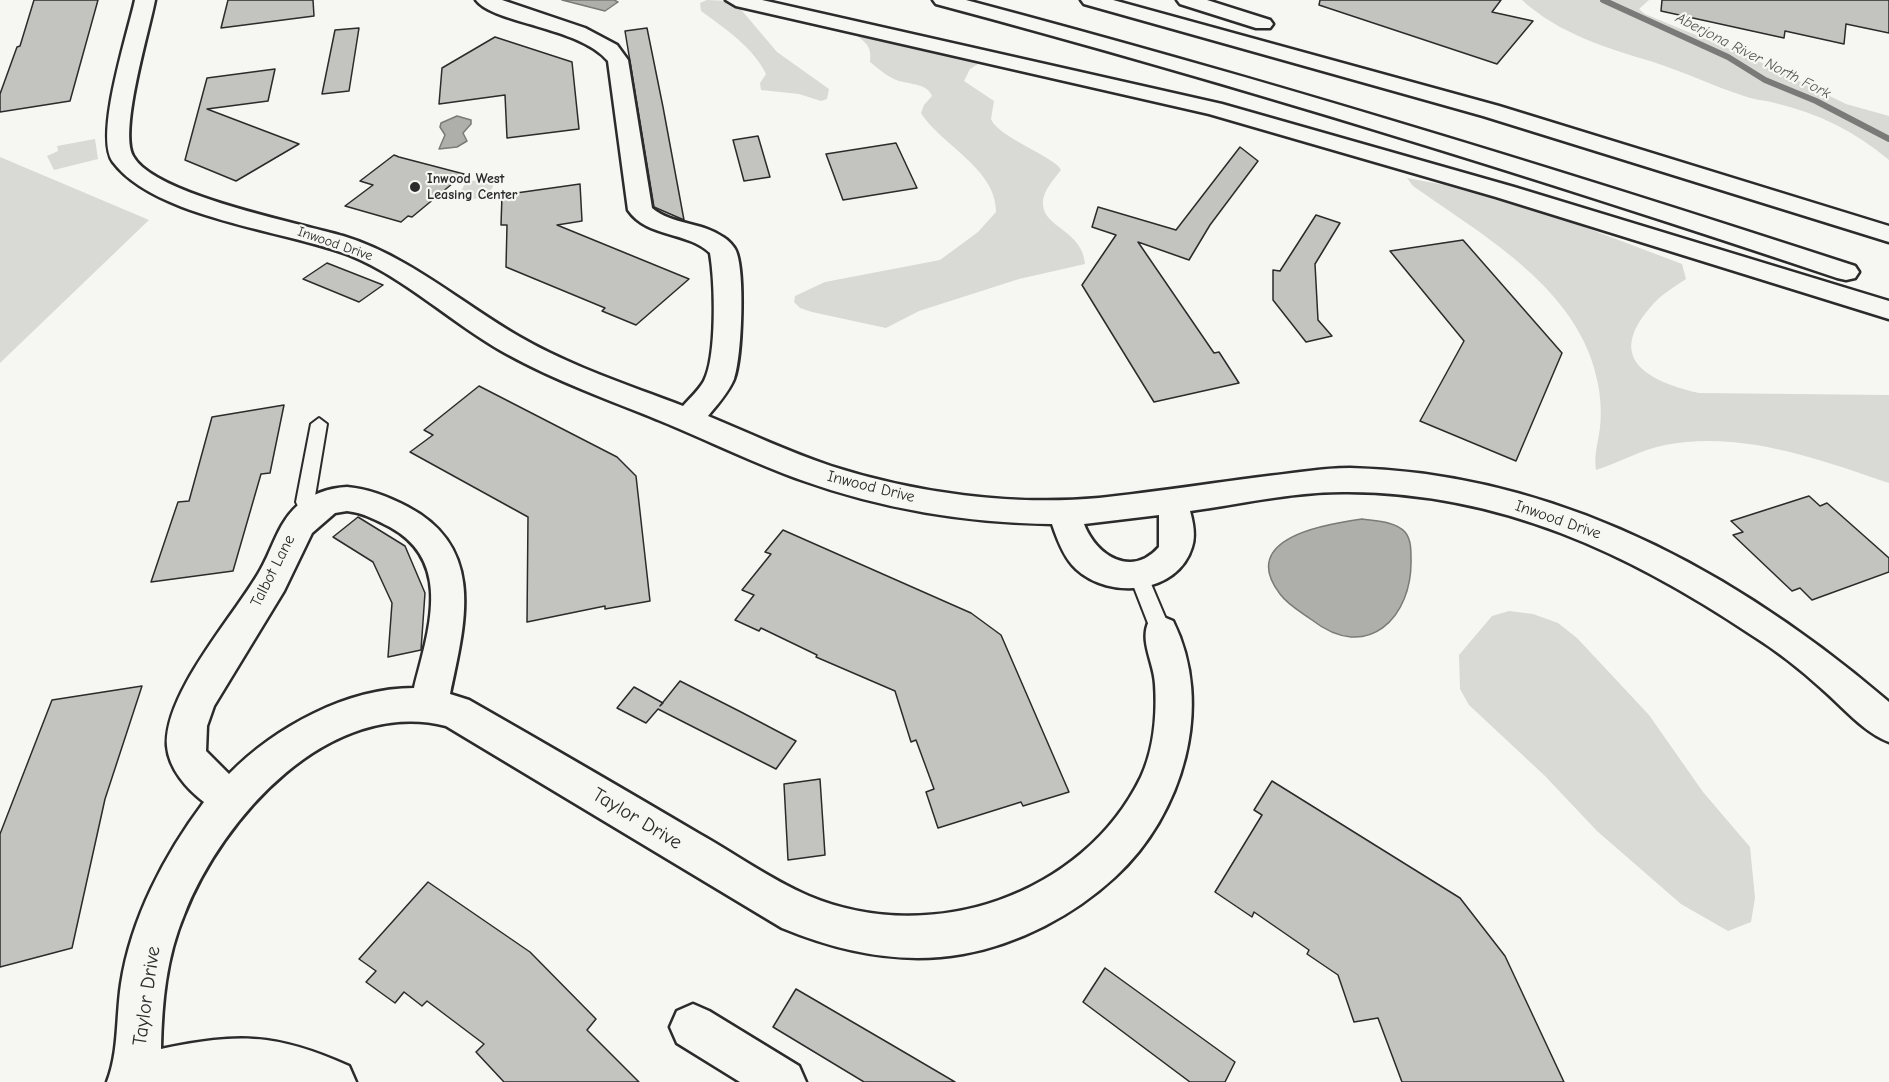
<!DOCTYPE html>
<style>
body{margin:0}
canvas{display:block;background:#f6f6f2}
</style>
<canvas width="1889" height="1082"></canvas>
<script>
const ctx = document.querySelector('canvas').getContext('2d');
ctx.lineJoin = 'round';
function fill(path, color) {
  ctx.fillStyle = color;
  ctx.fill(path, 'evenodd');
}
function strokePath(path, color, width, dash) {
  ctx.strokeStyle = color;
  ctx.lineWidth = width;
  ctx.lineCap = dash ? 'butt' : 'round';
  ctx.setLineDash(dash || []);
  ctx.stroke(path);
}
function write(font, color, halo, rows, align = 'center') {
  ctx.font = font + ' "Comic Neue",sans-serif';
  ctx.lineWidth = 4.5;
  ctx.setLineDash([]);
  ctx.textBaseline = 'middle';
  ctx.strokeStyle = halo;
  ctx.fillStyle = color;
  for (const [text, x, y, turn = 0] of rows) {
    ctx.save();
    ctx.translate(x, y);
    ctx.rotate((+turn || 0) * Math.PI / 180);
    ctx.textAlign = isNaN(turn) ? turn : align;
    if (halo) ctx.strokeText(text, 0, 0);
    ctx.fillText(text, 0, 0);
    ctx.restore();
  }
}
const green = new Path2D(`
 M707,0l21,1 10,5 39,46 52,37 -2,10 -6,2 -22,-7 -38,-4 -1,-7 6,-9c-12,-26 -43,-47 -65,-63l-1,-8z
 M1522,0h127l-10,9 6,5 111,46 90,44 43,12v44c-33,-28 -71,-47 -114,-57 -10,-3 -21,-3 -31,-7 -31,-10 -59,-24 -91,-34 -46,-14 -94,-28 -131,-62z
 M849,27l129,31v6l-8,5 -6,12 30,20 -3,18c6,16 51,33 67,47l3,4c-7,9 -19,22 -18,34 0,23 40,27 42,60l-66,15 -100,32 -33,17 -74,-16 -12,-4 -6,-6 1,-6 30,-14 115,-22 38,-28 18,-20c1,-43 -55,-67 -75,-99l3,-8 8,-9c-5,-14 -26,-11 -38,-17 -9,-4 -16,-11 -24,-17 3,-22 -11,-20 -21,-35z
 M95,139l3,20 -44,11 -7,-14 11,-5 -1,-5z
 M0,157l149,63 -149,143z
 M1407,178l38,7 118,34 119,45 4,15c-9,6 -19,12 -27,19 -55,55 -21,81 40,95l190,2v88c-70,-24 -149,-53 -224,-38 -25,5 -46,18 -69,25 -2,-14 1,-23 3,-36 3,-16 2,-34 -1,-50 -17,-94 -113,-147 -185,-198z
 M492,180l1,7c-9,15 -29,13 -44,14l11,-9 7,-11z
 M1509,611l24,3 25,9 19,15 72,77 54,77 47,55 5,51 -4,24 -23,9 -47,-27 -84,-73 -52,-55 -76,-71 -9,-16 -1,-34 33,-39z`);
const water = new Path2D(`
 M562,0h52l4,2 -13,9z
 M457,116l14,4v4l-8,9 4,8 -10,6 -18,2 6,-14 -5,-8 1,-4z
 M1362,519c13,2 33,2 43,13 6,7 6,18 6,26 2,60 -44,105 -99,62 -11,-8 -24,-15 -32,-26 -43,-56 46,-70 82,-75z`);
const stream = new Path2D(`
 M1603,0l125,57 37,23 51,21 73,38`);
const building = new Path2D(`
 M34,0h64l-28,101 -70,11v-18l17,-47 3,-1z
 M228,0h85l1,16 -93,12z
 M1320,0h181l-9,12 41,9 -36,43 -178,-59z
 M1662,0h227v33l-43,-9 -2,20 -59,-13 -1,7 -123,-27z
 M359,28l-10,63 -27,3 13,-64z
 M647,28l16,79 21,113 -30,-13 -29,-176z
 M495,37l77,25 7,67 -72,9 -2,-43 -66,9 3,-36z
 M275,69l-7,32 -61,8 92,35 -63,37 -51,-21 22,-82z
 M758,136l12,41 -26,4 -11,-41z
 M896,143l21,45 -74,12 -17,-46z
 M1240,147l18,14 -48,64 -21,35 -51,-18 76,111 5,-1 20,31 -85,19 -72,-117 34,-50 -24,-8 6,-20 78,23z
 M394,155l5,2 65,17 -52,43 -4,-1 -7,6 -56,-16 28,-21 -13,-4z
 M580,184l2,37 -25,4 132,54 -53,46 -34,-14 3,-3 -99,-41 1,-42h-6l1,-30z
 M1316,215l24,8 -25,41 3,56 14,16 -26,6 -33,-42v-30l7,1z
 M1463,240l99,113 -46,108 -96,-40 44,-80 -74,-90z
 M327,263l56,22 -24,17 -56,-23z
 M479,386l138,71 19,19 14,125 -45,8v-3l-78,16 1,-105 -118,-65 23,-17 -9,-5z
 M284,405l-14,68 -9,1 -28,97 -82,11 27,-80 11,-1 23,-84z
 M1809,496l11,10 7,-3 62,55v14l-77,28 -12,-12 -8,3 -59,-56 10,-3 -12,-11z
 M358,517l47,29 20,47 -4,57 -33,7 4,-54 -19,-41 -40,-25z
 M783,530l188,83 30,22 68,157 -46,14 -2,-4 -83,26 -12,-36 8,-3 -18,-49 -5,2 -16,-51 -79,-34 1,-2 -56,-27 -2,3 -24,-11 19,-25 -12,-5 29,-36 -6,-2z
 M680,681l61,31 55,29 -20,28 -118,-60 -12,14 -29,-15 17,-21 29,16 -3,3z
 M142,686l-37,113 -33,149 -72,19v-133l52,-134z
 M820,779l5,76 -37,5 -4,-76z
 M1272,781l188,117 45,58 59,126h-162l-24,-64 -24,4 -16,-47 -31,-21 2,-4 -55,-38 -2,5 -37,-25 47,-77 -8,-5z
 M428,882l102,70 66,67 -9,11 52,52h-135l-28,-30 8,-8 -57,-43 -5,5 -18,-14 -9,11 -29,-21 10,-11 -17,-12z
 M1105,968l130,94 -10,20h-35l-107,-80z
 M796,989l96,56 63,37h-91l-91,-55z`);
const service = new Path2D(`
 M319,418l8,6 -13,78 5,12 -3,5h-12l-8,-17 15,-78z
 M1137,565l7,2 2,5 25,59 -3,6 -7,2 -7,-2 -3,-6 -23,-59 2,-5z`);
const minor = new Path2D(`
 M135,0h20c-6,32 -36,130 -22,156 21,39 166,67 210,80 66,20 118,67 177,101 50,29 108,48 163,69 7,-8 16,-16 21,-25 13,-25 11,-99 6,-128 -23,-22 -63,-15 -82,-43l-20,-149c-28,-34 -116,-38 -132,-61h26l83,28 32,17 11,15 24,148c20,17 50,14 71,29 5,3 11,9 13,14 9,21 6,106 -2,128 -6,14 -17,26 -26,37 41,17 81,36 123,50 84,27 180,40 268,32 57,-6 113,-15 169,-22 27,-3 55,-8 82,-8 205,5 386,103 539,234v40c-26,-10 -46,-35 -67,-53 -21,-19 -45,-38 -69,-53 -124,-83 -252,-143 -405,-144 -52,-1 -106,12 -158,19 3,11 6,25 2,36 -14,47 -83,53 -116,22 -12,-11 -19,-30 -24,-45 -86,-1 -170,-15 -251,-44 -47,-17 -92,-39 -138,-58 -53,-22 -108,-41 -158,-69 -54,-30 -99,-75 -156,-98 -65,-25 -194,-37 -236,-93 -19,-26 15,-129 22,-162zM1159,515v32c-27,31 -63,9 -75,-23z
 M347,487c22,2 42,10 61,20 78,41 57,116 42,187l19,6c77,44 153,88 229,133 36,20 73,47 111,63 121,51 274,0 332,-119 13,-28 16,-63 14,-93 -1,-22 -16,-43 -6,-63l12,-5 12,5c42,84 10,194 -58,256 -41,38 -96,67 -152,77 -62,11 -123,-2 -181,-26l-336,-202c-117,-29 -224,92 -262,189 -18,43 -22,88 -23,134 77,-16 115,-16 188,17l7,16h-249c12,-31 9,-65 14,-98 10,-66 44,-130 83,-182 -17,-13 -35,-33 -37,-56 -3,-52 65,-128 91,-172 14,-22 19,-50 39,-68 14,-12 32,-18 50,-19zM347,511c17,2 29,9 43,16 64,35 38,105 24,161 -67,0 -139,39 -185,86l-23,-23 1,-25 7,-20 70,-115 28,-58 23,-20z
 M693,1004l16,7 90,55 7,16h-66l-63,-39 -7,-16 7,-16z`);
const motorway = new Path2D(`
 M726,0h36l460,104 292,83 375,114v18l-393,-122 -287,-83 -473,-108z
 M933,0h33c299,79 595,170 889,266l4,6 -4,6 -9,2 -9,-2c-298,-100 -598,-193 -901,-274z
 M1081,0h32l386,106 390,120v16l-406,-126 -399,-112z
 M1177,0h30l63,20 3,4 -3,4h-14l-76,-24z`);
const markers = [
 [415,187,6,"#2b2b2b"]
];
const farPoinames = [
 ["Inwood West",427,179],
 ["Leasing Center",427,195]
];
const farStreetnames = [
 ["Inwood Drive",335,244,19]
];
const farWaternames = [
 ["Aberjona River North Fork",1753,56,27]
];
const streetNames = [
 ["Inwood Drive",871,487,14],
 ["Inwood Drive",1558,520,19],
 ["Talbot Lane",273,571,-63]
];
const nearStreetnames = [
 ["Taylor Drive",637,819,31],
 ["Taylor Drive",147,996,-82]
];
fill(green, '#d9d9d5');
fill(water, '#aeaeab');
strokePath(water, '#7a7a78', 1.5);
strokePath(stream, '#7a7a78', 6);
fill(building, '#c3c3c0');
strokePath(building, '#2b2b2b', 1.5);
strokePath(service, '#2b2b2b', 4);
strokePath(minor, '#2b2b2b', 5);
strokePath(motorway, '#2b2b2b', 5);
fill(service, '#f6f6f2');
fill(minor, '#f6f6f2');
fill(motorway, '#f6f6f2');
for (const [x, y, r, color] of markers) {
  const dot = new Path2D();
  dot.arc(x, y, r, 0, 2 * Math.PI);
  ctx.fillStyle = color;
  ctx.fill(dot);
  strokePath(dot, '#f6f6f2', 2);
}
write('bold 14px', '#2b2b2b', '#f6f6f2', farPoinames, 'left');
write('14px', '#2b2b2b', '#f6f6f2', farStreetnames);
write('italic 15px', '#525251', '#f6f6f2', farWaternames);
write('16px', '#2b2b2b', '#f6f6f2', streetNames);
write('20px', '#2b2b2b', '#f6f6f2', nearStreetnames);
</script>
